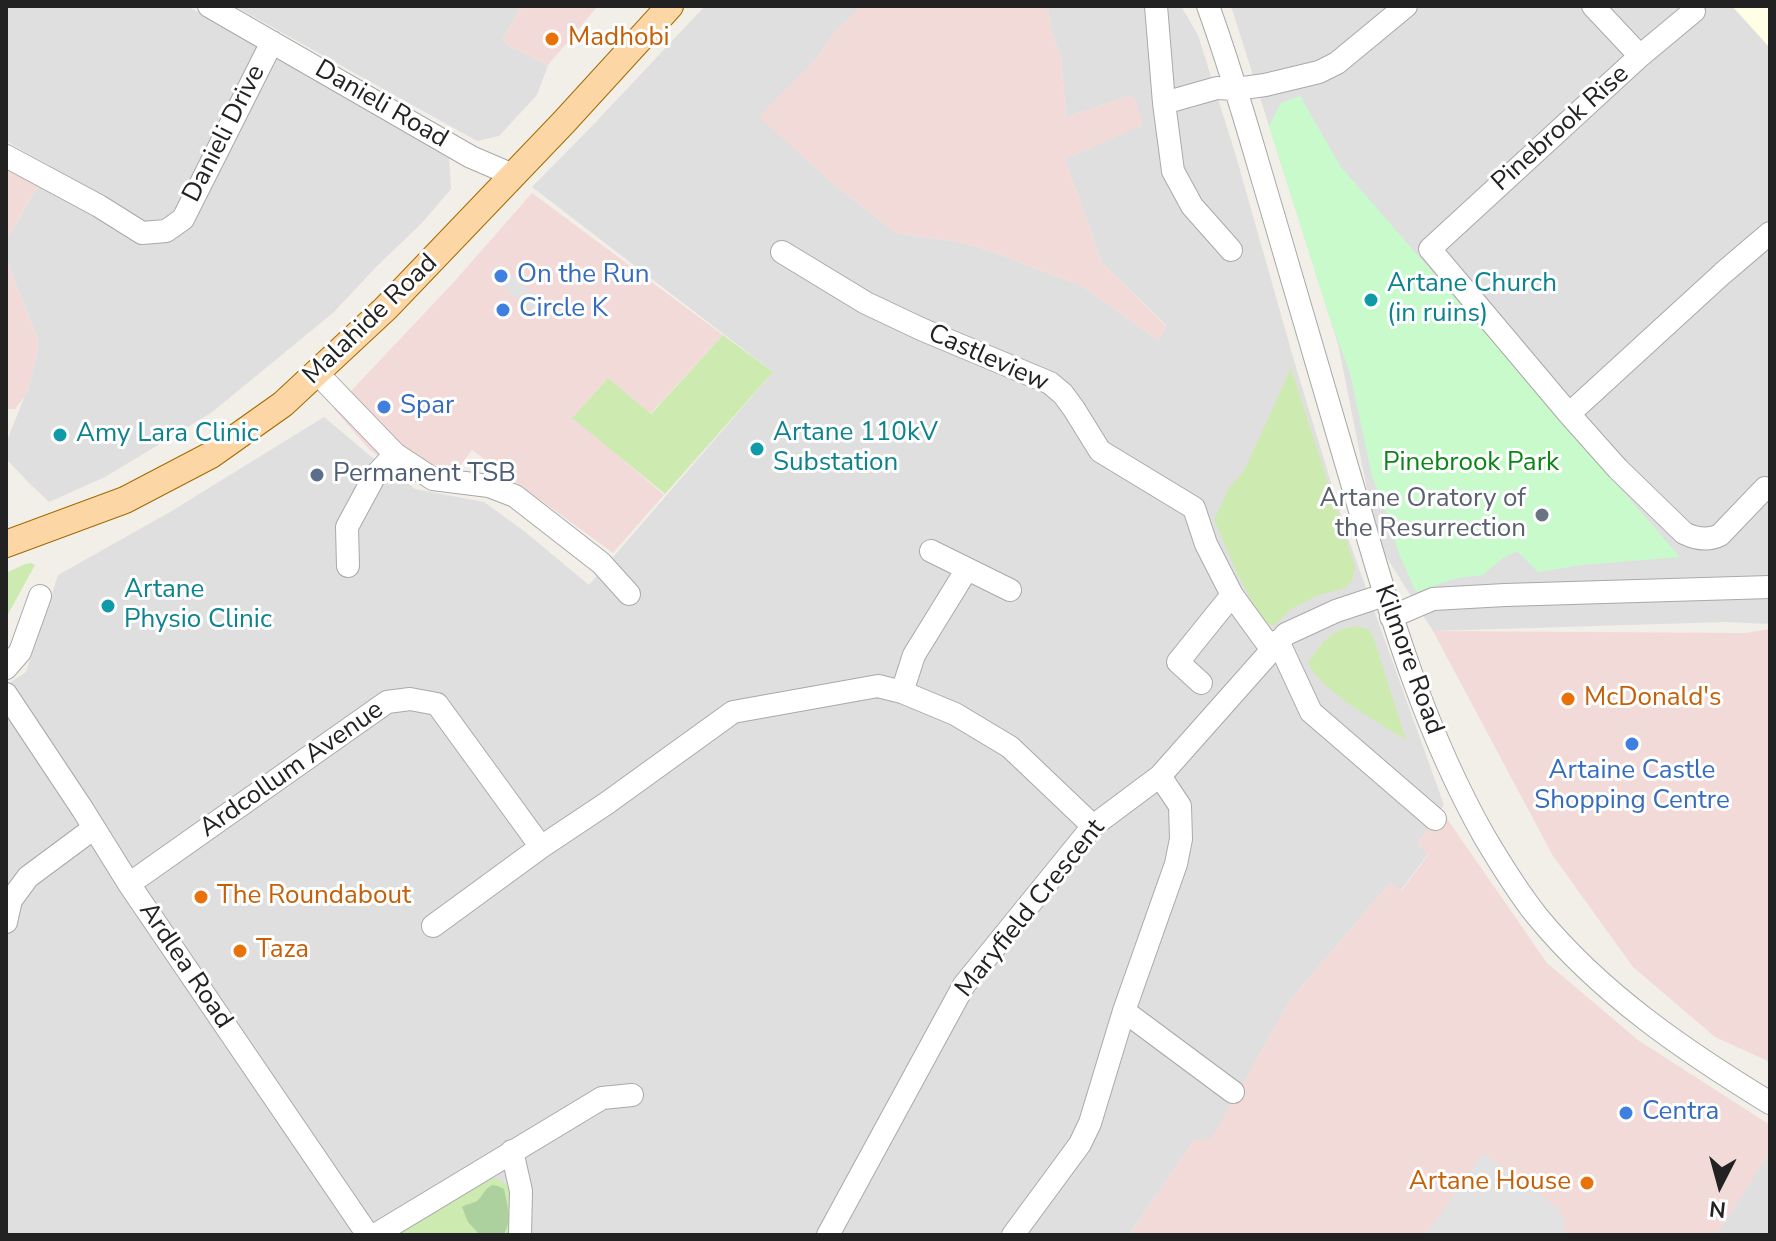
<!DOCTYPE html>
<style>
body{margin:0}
#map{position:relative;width:1776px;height:1241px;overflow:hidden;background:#f2efe9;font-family:"Nunito Sans",sans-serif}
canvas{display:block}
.frame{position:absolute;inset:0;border:8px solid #222;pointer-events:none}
.north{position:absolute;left:1680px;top:1145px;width:80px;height:80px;-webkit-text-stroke:6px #fff;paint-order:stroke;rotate:186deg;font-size:22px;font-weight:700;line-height:32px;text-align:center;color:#222}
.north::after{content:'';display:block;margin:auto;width:28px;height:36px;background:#222;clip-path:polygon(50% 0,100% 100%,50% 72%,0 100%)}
</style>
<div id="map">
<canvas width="1776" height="1241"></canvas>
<div class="frame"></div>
<div class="north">N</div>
</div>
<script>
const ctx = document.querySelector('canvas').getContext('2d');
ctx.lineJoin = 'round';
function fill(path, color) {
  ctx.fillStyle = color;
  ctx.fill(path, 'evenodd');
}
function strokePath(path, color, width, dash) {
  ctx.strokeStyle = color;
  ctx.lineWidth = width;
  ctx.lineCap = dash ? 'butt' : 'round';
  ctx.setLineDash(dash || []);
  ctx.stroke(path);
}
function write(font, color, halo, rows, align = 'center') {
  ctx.font = font + ' "Nunito Sans",sans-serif';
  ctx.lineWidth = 6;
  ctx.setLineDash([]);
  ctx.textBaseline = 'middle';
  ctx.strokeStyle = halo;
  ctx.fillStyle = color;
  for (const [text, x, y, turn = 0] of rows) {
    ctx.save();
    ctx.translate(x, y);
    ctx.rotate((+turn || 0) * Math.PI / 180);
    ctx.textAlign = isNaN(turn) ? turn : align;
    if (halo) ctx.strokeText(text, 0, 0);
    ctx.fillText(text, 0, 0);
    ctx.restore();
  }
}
const residential = new Path2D(`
 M6,6h181l81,44 181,108 2,31 -30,35 -44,42 -43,46 -123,101 -106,64 -56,25 -21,-20 -22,-23v-16l24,-60 9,-40 -33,-85v-18l44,-74 -44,-25z
 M234,6h288l-20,34 9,7 37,18 -11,30 -38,41 -22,5z
 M705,6h157l-30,29 -12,20 -60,62 76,69 60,47 63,9 28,8 95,36 76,54 9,-14 -65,-63 -37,-104 77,-34 -9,-30 -67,22 -5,-59 -11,-32 -2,-20h133l17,29 38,121 59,208 52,171 97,270 -26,38 10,11 -27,36 -11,-7 -99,116 -80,141h-17l-65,95h-1123v-550l20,-13 32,-97 112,-63 154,-95 44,37 47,35 69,13 40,29 65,54 184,-213 -241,-185 61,-62z
 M1231,6h539v618l-44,-2 -293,9 -55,-87 -40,-200z
 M1770,1151v84h-47l-5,-4z`);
const commercial = new Path2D(`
 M522,6h76l-50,59 -37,-18 -9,-7z
 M862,6h186l2,20 11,32 5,59 67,-22 10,30 -78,34 37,104 65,64 -9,13 -76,-54 -95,-36 -28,-8 -63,-9 -60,-47 -77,-69 61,-62 12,-20z
 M6,166l33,18 -33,56z
 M532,193l191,142 -73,79 -42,-36 -35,39 91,78 -51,58 -141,-103 -28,37 -31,-4 -44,-34 -35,-40 119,-126z
 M6,258l33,85 -9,40 -5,13 -10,13h-9z
 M1770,629v433l-55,-25 -82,-70 -80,-111 -120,-225 312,2z
 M1441,810l106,153 91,77 132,85v26l-51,80 4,4h-594l65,-95 17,-1 80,-140 99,-116 12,7 26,-35 -10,-12z`);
const education = new Path2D(`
 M1732,6h38v42z`);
const grass = new Path2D(`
 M723,335l50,37 -108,122 -93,-76 36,-40 43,36z
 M1291,368l64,199 -3,14 -7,7 -26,7 -28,14 -17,17 -12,-5 -27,-52 -21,-50 15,-31 15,-17z
 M31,563l4,2 -29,53v-45l19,-9z
 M1358,626l10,3 5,7 33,104c-28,-18 -84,-48 -98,-77 13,-20 24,-35 50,-37z
 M488,1177c11,1 16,5 24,14l-1,44h-116z`);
const forest = new Path2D(`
 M492,1185l6,1 6,3c3,15 9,33 -1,46h-23l-12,-13 -6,-15c6,-4 10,-3 15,-6 6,-5 7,-12 15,-16z`);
const park = new Path2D(`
 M1300,96l41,71 339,390 -98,8 -44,7 -21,-21 -14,7 -20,17 -26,3 -41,14 -17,-38 -9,-30 -18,-48 -22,-103 -20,-54 -61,-193 12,-23z`);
const parking = new Path2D(`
 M498,263l52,46 -9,11 -52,-46z
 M1483,1153l78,57 -2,4 8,6 -5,9 8,6h-144z`);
const minor = new Path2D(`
 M209,6l262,151 42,18
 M1156,6l8,97 53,-15 19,1 29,-4 54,-13 18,-9 69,-57
 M1208,6c25,68 44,138 65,208 29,100 58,200 88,300 32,111 66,221 123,322 16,27 33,55 53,80 64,78 148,135 233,187
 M1593,6l47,50
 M1694,11l-54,45 -210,193 139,165 49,55 66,64c12,6 24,8 36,2l45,-47
 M1164,103l9,68 19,35 39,44
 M6,156l93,50 43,27 24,-2 17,-12 89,-177
 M782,252l84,51 55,26 129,54 13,11 11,15 26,42 94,57 12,36 26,51 40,55
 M318,374l77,80 38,25 56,7 26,10 86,67 28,31
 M1569,414l154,-141 47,-40
 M931,551l79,39
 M348,566l-1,-39 27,-50 21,-23
 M1391,617l42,-18 72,-4 265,-8
 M1278,641l33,71 124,107
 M6,668l14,-16 20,-56
 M1201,683l-23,-21 54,-67
 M902,692l12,-37 53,-86
 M6,694l77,116 46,74 239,351
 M129,884l258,-182 23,-3 27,5 104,143 66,-44 126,-91 145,-26 24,6 53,22 55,33 83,79
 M6,922l5,-22 17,-23 66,-49
 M433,926l108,-79
 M1124,1011l109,81
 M512,1151l9,40 -1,44
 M375,1235l227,-137 30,-3
 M828,1235l136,-250 129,-159 67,-50 126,-142 50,-23 48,-16
 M1013,1235l67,-91 10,-21 34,-112 52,-147 5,-25 -1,-33 -20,-30`);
const major = new Path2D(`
 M6,544l119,-44 86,-45 72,-51 103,-96 178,-186 106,-116`);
const markers = [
 [552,39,8,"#e8710a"],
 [501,276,8,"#3f7fe0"],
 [1371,300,8,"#0f9aa8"],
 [503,310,8,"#3f7fe0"],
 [384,407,8,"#3f7fe0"],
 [60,435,8,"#0f9aa8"],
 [757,449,8,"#0f9aa8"],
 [317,475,8,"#5c6f8a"],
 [1542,515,8,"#6b7280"],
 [108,606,8,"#0f9aa8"],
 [1568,699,8,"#e8710a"],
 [1632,744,8,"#3f7fe0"],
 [201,897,8,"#e8710a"],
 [240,951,8,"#e8710a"],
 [1626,1113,8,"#3f7fe0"],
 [1587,1183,8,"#e8710a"]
];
const foodNames = [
 ["Madhobi",568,39],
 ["McDonald's",1584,699],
 ["The Roundabout",217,897],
 ["Taza",256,951],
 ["Artane House",1571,1183,"right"]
];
const streetNames = [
 ["Danieli Road",381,105,30],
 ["Pinebrook Rise",1561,129,-42],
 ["Danieli Drive",225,134,-63],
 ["Malahide Road",371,320,-44],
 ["Castleview",988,359,24],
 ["Kilmore Road",1408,660,70],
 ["Ardcollum Avenue",292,770,-35],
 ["Maryfield Crescent",1031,909,-51],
 ["Ardlea Road",185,966,56]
];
const shopNames = [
 ["On the Run",517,276],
 ["Circle K",519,310],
 ["Spar",400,407],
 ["Artaine Castle",1632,772,"center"],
 ["Shopping Centre",1632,802,"center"],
 ["Centra",1642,1113]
];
const cultureNames = [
 ["Artane Church",1387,285],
 ["(in ruins)",1387,315],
 ["Artane 110kV",773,434],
 ["Substation",773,464],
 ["Amy Lara Clinic",76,435],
 ["Artane",124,591],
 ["Physio Clinic",124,621]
];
const parkNames = [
 ["Pinebrook Park",1471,464]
];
const serviceNames = [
 ["Permanent TSB",333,475]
];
const worshipNames = [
 ["Artane Oratory of",1526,500],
 ["the Resurrection",1526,530]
];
fill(residential, '#e0dfdf');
fill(commercial, '#f2dad9');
fill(education, '#ffffe5');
fill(grass, '#cdebb0');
fill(forest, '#add19e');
fill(park, '#c8facc');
fill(parking, '#e2e2e2');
strokePath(minor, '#a9a9a9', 24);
strokePath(major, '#a06b00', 28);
strokePath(minor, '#fff', 22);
strokePath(major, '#fcd6a4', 26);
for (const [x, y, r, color] of markers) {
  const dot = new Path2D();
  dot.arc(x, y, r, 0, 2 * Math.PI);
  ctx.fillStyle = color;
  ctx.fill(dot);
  strokePath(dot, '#fff', 3);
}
write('26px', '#c56008', '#fff', foodNames, 'left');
write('26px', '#222', '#fff', streetNames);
write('26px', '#366cbe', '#fff', shopNames, 'left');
write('26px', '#0d838f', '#fff', cultureNames, 'left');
write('26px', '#0c8416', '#fff', parkNames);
write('26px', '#4e5e75', '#fff', serviceNames, 'left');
write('26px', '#5b616d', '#fff', worshipNames, 'right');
</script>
